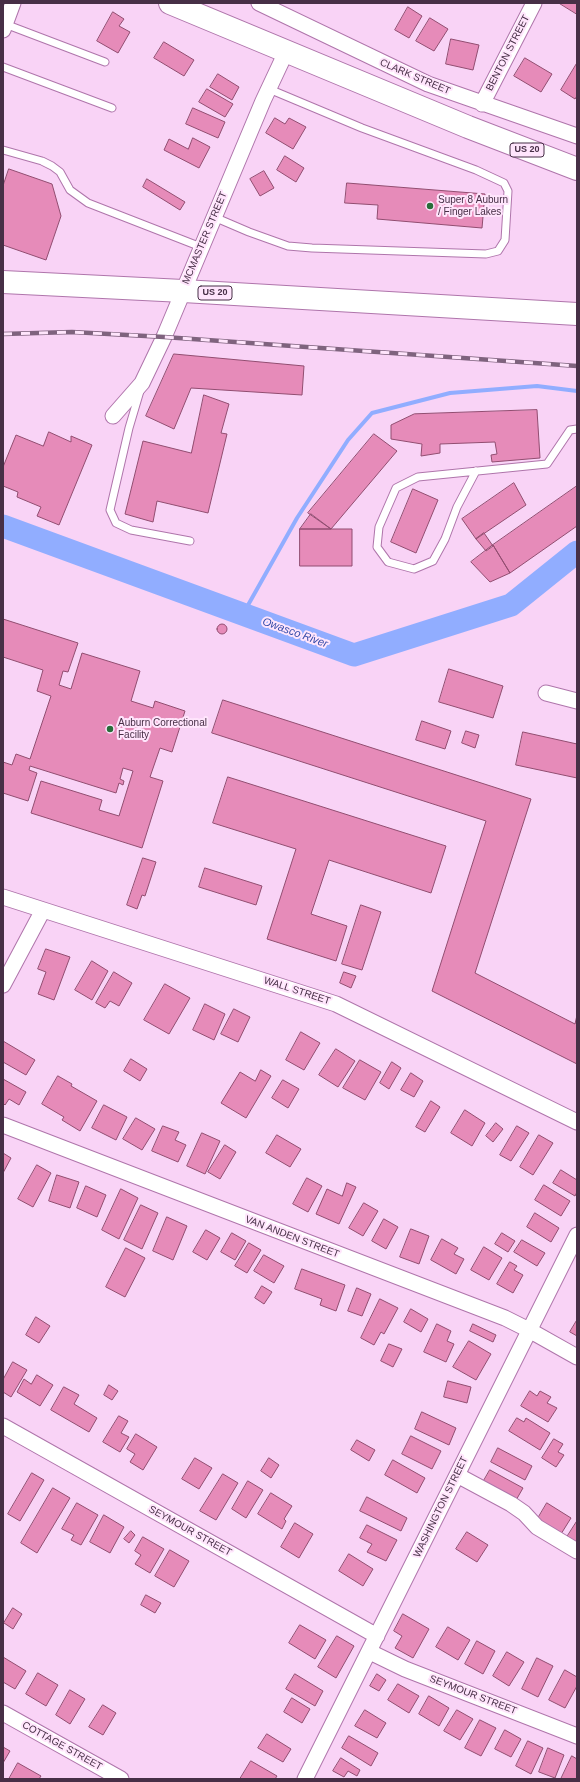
<!DOCTYPE html>
<style>
body{margin:0}
#map{position:relative;width:580px;height:1782px;overflow:hidden;background:#f9d3f6;font-family:Arial,sans-serif}
canvas{display:block}
.frame{position:absolute;inset:0;border:4px solid #472f46;pointer-events:none}
</style>
<div id="map">
<canvas width="580" height="1782"></canvas>
<div class="frame"></div>
</div>
<script>
const ctx = document.querySelector('canvas').getContext('2d');
ctx.lineJoin = 'round';
function strokePath(path, color, width, dash) {
  ctx.strokeStyle = color;
  ctx.lineWidth = width;
  ctx.lineCap = dash ? 'butt' : 'round';
  ctx.setLineDash(dash || []);
  ctx.stroke(path);
}
function fill(path, color) {
  ctx.fillStyle = color;
  ctx.fill(path, 'evenodd');
}
function write(font, color, halo, rows, align = 'center') {
  ctx.font = font + ' Arial,sans-serif';
  ctx.lineWidth = 4;
  ctx.setLineDash([]);
  ctx.textBaseline = 'middle';
  ctx.strokeStyle = halo;
  ctx.fillStyle = color;
  for (const [text, x, y, turn = 0] of rows) {
    ctx.save();
    ctx.translate(x, y);
    ctx.rotate((+turn || 0) * Math.PI / 180);
    ctx.textAlign = isNaN(turn) ? turn : align;
    if (halo) ctx.strokeText(text, 0, 0);
    ctx.fillText(text, 0, 0);
    ctx.restore();
  }
}
const stream = new Path2D(`
 M243,614l54,-96 51,-78 24,-27 78,-20 87,-7 40,5`);
const river = new Path2D(`
 M3,526l351,129 157,-50 66,-53`);
const building = new Path2D(`
 M559,3h18v11z
 M408,7l14,9 -13,22 -14,-8z
 M113,12l11,7 -5,7 11,6 -12,21 -21,-12z
 M430,18l18,11 -14,22 -18,-10z
 M451,39l28,6 -6,25 -27,-6z
 M164,42l30,18 -10,16 -30,-18z
 M525,58l27,16 -11,18 -27,-16z
 M577,63v33l-2,3 -14,-9z
 M218,74l21,13 -7,13 -22,-13z
 M207,89l26,15 -8,13 -26,-15z
 M193,108l32,14 -7,16 -32,-14z
 M275,118l10,6 4,-6 17,9 -13,22 -27,-16z
 M193,138l17,9 -11,21 -35,-18 5,-11 19,10z
 M285,156l19,12 -8,14 -19,-12z
 M9,169l43,15 9,32 -15,44 -43,-15v-59z
 M264,171l10,17 -14,8 -10,-17z
 M147,179l38,23 -5,8 -37,-23z
 M347,183l138,11 -3,34 -105,-9 1,-14 -33,-2z
 M174,354l130,12 -2,29 -111,-7 -17,41 -28,-13z
 M204,395l25,9 -8,29 6,1 -19,79 -51,-12 -4,21 -28,-8 18,-73 48,12z
 M537,410l3,48 -48,4 -1,-7 6,-1 -2,-12 -55,2v9l-19,3 1,-12 -31,-5v-14l23,-11z
 M49,432l22,10v-6l21,9 -33,80 -22,-9 4,-9 -24,-10 1,-5 -15,-6v-19l13,-32 27,11z
 M374,434l23,17 -66,78 -23,-16z
 M514,483l12,22 -50,34 -14,-20z
 M577,486v40l-67,47 -17,-28z
 M413,489l25,11 -22,53 -25,-11z
 M311,514l20,15h-31z
 M300,529h52v37h-52z
 M484,533l9,13 -7,5 -10,-12z
 M493,545l17,28 -20,9 -19,-20z
 M3,619l75,24 -10,29 -5,-1 -4,14 12,4 11,-36 58,18 -9,30 22,7 2,-7 30,10 -13,41 -12,-4 -10,29 13,4 -21,67 -111,-35 10,-32 61,19 -3,10 20,6 14,-45 -10,-3 -3,11 4,2 -1,4 -4,-2 -3,10 -86,-27 -1,4 8,3 -9,28 -25,-8v-31l9,3 4,-11 14,5 21,-63 -14,-5 6,-21 -40,-13z
 M217 629a5 5 0 1 1 10 0a5 5 0 1 1-10 0Z
 M449,669l54,17 -10,32 -54,-16z
 M223,700l308,99 -56,174 100,51 2,-9v49l-145,-73 54,-170 -274,-88z
 M422,721l29,10 -6,18 -29,-9z
 M466,731l13,4 -4,13 -13,-5z
 M523,732l54,12v34l-61,-13z
 M228,777l218,69 -15,47 -102,-33 -18,54 36,12 -11,35 -69,-22 29,-90 -83,-26z
 M143,858l13,4 -11,34 -3,-1 -5,14 -10,-4z
 M205,868l57,18 -6,19 -57,-18z
 M361,905l20,7 -19,58 -20,-6z
 M46,949l24,8 -16,43 -16,-6 8,-22 -8,-3z
 M92,961l16,10 -16,29 -17,-10z
 M114,972l18,11 -13,23 -9,-5 -5,7 -9,-5z
 M344,972l12,4 -5,12 -11,-5z
 M165,984l25,14 -21,36 -25,-14z
 M205,1004l20,10 -11,26 -21,-10z
 M234,1009l16,8 -12,25 -17,-8z
 M301,1032l19,11 -16,27 -18,-10z
 M3,1041l32,19 -9,15 -23,-13z
 M336,1049l19,12 -17,26 -19,-12z
 M131,1059l16,10 -7,12 -16,-10z
 M360,1060l21,12 -16,28 -22,-12z
 M392,1062l9,6 -12,21 -9,-6z
 M261,1070l10,6 -25,42 -25,-15 19,-31 15,9z
 M411,1073l12,8 -9,16 -13,-7z
 M58,1076l14,8 -1,2 26,15 -17,30 -18,-11 2,-3 -22,-13z
 M3,1079l23,13 -7,13 -10,-6 -4,6 -2,-2z
 M283,1080l16,9 -11,19 -16,-10z
 M431,1101l9,6 -15,25 -9,-5z
 M104,1105l23,12 -11,23 -24,-12z
 M465,1110l20,13 -13,23 -21,-13z
 M136,1118l19,11 -13,21 -19,-11z
 M496,1123l7,6 -10,13 -7,-6z
 M163,1126l16,6 -4,8 11,5 -8,17 -26,-11z
 M517,1126l12,7 -18,28 -11,-6z
 M202,1133l18,8 -15,33 -18,-8z
 M277,1135l24,14 -11,18 -24,-14z
 M539,1135l14,8 -20,32 -13,-8z
 M225,1145l11,7 -16,27 -12,-7z
 M3,1153l8,5 -8,15z
 M37,1165l14,8 -18,34 -15,-8z
 M561,1170l16,10v12l-2,4 -22,-13z
 M57,1175l22,7 -9,26 -21,-7z
 M307,1178l15,8 -14,26 -15,-8z
 M347,1183l9,4 -17,37 -23,-10 11,-25 15,7z
 M544,1185l26,16 -9,15 -26,-16z
 M86,1186l20,9 -9,22 -20,-9z
 M121,1189l17,9 -19,41 -17,-9z
 M364,1203l14,8 -15,25 -14,-8z
 M141,1205l17,8 -16,36 -18,-9z
 M535,1213l24,15 -8,14 -24,-15z
 M167,1217l20,9 -14,34 -20,-9z
 M384,1219l14,8 -12,22 -14,-8z
 M411,1229l18,7 -10,28 -19,-7z
 M206,1230l14,8 -13,22 -14,-8z
 M232,1233l14,8 -11,19 -14,-8z
 M502,1233l13,8 -7,11 -13,-8z
 M442,1239l16,9 -4,6 10,5 -8,15 -25,-14z
 M522,1240l23,13 -8,13 -23,-14z
 M249,1243l12,7 -14,23 -12,-7z
 M484,1247l18,11 -13,22 -18,-10z
 M126,1248l19,10 -20,39 -19,-10z
 M264,1255l20,11 -10,17 -20,-12z
 M510,1262l7,4 -3,4 9,5 -10,18 -16,-9z
 M302,1269l43,16 -9,26 -16,-6 2,-6 -27,-10z
 M262,1286l10,6 -8,12 -9,-6z
 M357,1288l14,6 -9,22 -14,-5z
 M380,1299l18,9 -14,26 -3,-2 -7,13 -13,-7z
 M411,1309l17,10 -7,13 -17,-10z
 M36,1317l14,9 -11,17 -13,-8z
 M577,1320v16l-7,-4z
 M437,1324l14,7 -4,10 7,3 -8,18 -22,-10z
 M473,1324l23,11 -3,7 -23,-11z
 M469,1341l22,13 -15,26 -23,-13z
 M389,1344l13,5 -9,18 -12,-6z
 M13,1362l14,8 -16,27 -8,-5v-12z
 M37,1375l16,10 -13,21 -23,-14 7,-13 7,5z
 M448,1381l23,6 -4,16 -23,-6z
 M109,1385l9,6 -6,9 -8,-5z
 M64,1387l15,8 -5,9 23,14 -8,14 -38,-22z
 M530,1391l7,5 3,-5 11,6 -4,6 10,5 -9,14 -27,-16z
 M422,1412l34,16 -7,17 -34,-16z
 M119,1416l9,5 -7,12 8,4 -9,15 -17,-10z
 M517,1418l7,4 2,-4 24,15 -10,17 -31,-19z
 M136,1434l21,13 -14,23 -13,-8 5,-8 -8,-5z
 M411,1436l30,15 -9,18 -30,-15z
 M554,1439l9,5 -5,8 6,3 -8,12 -14,-9z
 M357,1440l18,10 -6,11 -18,-11z
 M498,1448l34,18 -7,14 -34,-18z
 M195,1458l17,10 -13,21 -17,-10z
 M269,1458l10,7 -8,13 -10,-7z
 M393,1460l32,18 -8,15 -32,-18z
 M490,1470l33,18 -8,14 -33,-18z
 M32,1473l12,7 -24,41 -12,-7z
 M223,1474l15,9 -22,37 -16,-9z
 M248,1481l15,9 -17,28 -14,-9z
 M53,1488l17,10 -33,55 -16,-10z
 M271,1493l21,13 -8,13 2,2 -4,8 -24,-15z
 M367,1497l40,21 -6,13 -41,-20z
 M77,1503l21,12 -17,30 -10,-5 3,-5 -12,-6z
 M547,1503l24,15 -10,16 -24,-14z
 M104,1515l20,12 -14,26 -20,-11z
 M577,1521v22l-10,-6z
 M295,1523l18,11 -14,24 -18,-11z
 M367,1525l30,15 -11,21 -19,-9 5,-8 -12,-6z
 M131,1531l4,4 -6,8 -5,-4z
 M467,1532l21,13 -11,17 -21,-13z
 M143,1537l21,12 -14,24 -15,-9 6,-9 -6,-4z
 M170,1550l19,11 -15,26 -19,-11z
 M349,1554l24,15 -10,17 -24,-15z
 M146,1595l15,8 -6,10 -14,-8z
 M13,1608l9,6 -9,15 -9,-6z
 M403,1614l26,15 -16,29 -18,-10 7,-12 -8,-5z
 M300,1625l26,15 -11,19 -26,-16z
 M448,1627l22,13 -12,20 -22,-13z
 M337,1636l17,10 -18,32 -18,-11z
 M477,1641l18,10 -12,23 -18,-10z
 M507,1652l17,10 -15,24 -16,-10z
 M3,1657l23,14 -11,18 -12,-7z
 M537,1658l16,8 -15,31 -16,-8z
 M565,1670l12,7v9l-12,22 -16,-8z
 M38,1673l20,12 -12,21 -20,-12z
 M295,1674l28,17 -8,15 -29,-17z
 M377,1674l9,6 -7,11 -9,-5z
 M398,1684l21,12 -10,17 -21,-13z
 M70,1690l15,9 -15,25 -14,-9z
 M429,1696l20,12 -10,18 -20,-12z
 M292,1698l18,11 -8,14 -18,-11z
 M103,1705l13,8 -13,22 -14,-8z
 M365,1710l21,13 -9,15 -22,-12z
 M457,1710l16,9 -13,21 -16,-9z
 M480,1720l16,8 -15,28 -16,-8z
 M505,1730l16,9 -10,18 -16,-8z
 M267,1734l24,15 -8,13 -25,-14z
 M349,1736l29,17 -7,13 -29,-18z
 M528,1741l15,7 -12,26 -15,-8z
 M3,1747l7,4 -7,12z
 M548,1748l16,7 -9,23 -16,-6z
 M572,1756l5,3v20h-16z
 M341,1758l19,12 -3,6 -9,-5 -4,6 -11,-6z
 M251,1761l26,15 -2,3h-35z
 M18,1763l23,13 -2,3h-30z`);
const lane = new Path2D(`
 M5,24l100,38
 M3,67l109,41
 M3,150l39,11 10,5 8,6 10,18 18,13 113,44
 M214,217l35,15 39,14 24,2 174,6 12,-3 7,-11 3,-49 -4,-8 -28,-13 -114,-42 -93,-39
 M140,391l-11,37 -19,82 6,13 15,7 59,11
 M476,471l-19,36 -12,32 -12,22 -19,8 -26,-7 -11,-15 2,-20 17,-39 22,-11 129,-13 23,-34 7,-1`);
const street = new Path2D(`
 M259,3l169,81 149,52
 M3,30l10,-27
 M482,104l52,-101
 M113,416l29,-33 22,-46 99,-236 23,-49
 M546,693l31,8
 M3,897l333,107 241,118
 M3,985l40,-75
 M3,1125l502,193 24,12 48,27
 M3,1426l374,210
 M457,1475l54,29 13,9 13,14 40,24
 M370,1652l35,17 172,67
 M3,1713l118,66
 M305,1779l272,-544`);
const highway = new Path2D(`
 M170,3l298,124 109,42
 M3,282l180,9 394,23`);
const rail = new Path2D(`
 M3,334l69,-2 92,5 413,29`);
const markers = [
 [430,206,4,"#276d39"],
 [110,729,4,"#276d39"]
];
const shields = [
 [527,150,34],
 [215,293,34]
];
const shieldNames = [
 ["US 20",527,150],
 ["US 20",215,293]
];
const streetNames = [
 ["BENTON STREET",508,53,-63],
 ["CLARK STREET",415,77,23],
 ["MCMASTER STREET",205,238,-67],
 ["WALL STREET",297,991,18],
 ["VAN ANDEN STREET",292,1237,21],
 ["WASHINGTON STREET",441,1507,-64],
 ["SEYMOUR STREET",190,1531,29],
 ["SEYMOUR STREET",473,1695,21],
 ["COTTAGE STREET",62,1746,29]
];
const poiNames = [
 ["Super 8 Auburn",438,200],
 ["/ Finger Lakes",438,212],
 ["Auburn Correctional",118,723],
 ["Facility",118,735]
];
const waterNames = [
 ["Owasco River",295,633,20]
];
strokePath(stream, '#91adff', 4);
strokePath(river, '#91adff', 23);
fill(building, '#e68bb9');
strokePath(building, '#914d70', 1);
strokePath(lane, '#af75ab', 9);
strokePath(street, '#af75ab', 17);
strokePath(highway, '#af75ab', 24);
strokePath(lane, '#fff', 7);
strokePath(street, '#fff', 15);
strokePath(highway, '#fff', 22);
strokePath(rail, '#7f637e', 4.5);
strokePath(rail, '#ffe5fc', 3, [9]);
for (const [x, y, r, color] of markers) {
  const dot = new Path2D();
  dot.arc(x, y, r, 0, 2 * Math.PI);
  ctx.fillStyle = color;
  ctx.fill(dot);
  strokePath(dot, '#ffe5fc', 1.5);
}
for (const [x, y, w] of shields) {
  const box = new Path2D();
  box.roundRect(x - w / 2, y - 7, w, 14, 3);
  ctx.fillStyle = '#ffe5fc';
  ctx.fill(box);
  strokePath(box, '#472f46', 1);
}
write('bold 9px', '#472f46', null, shieldNames);
write('10px', '#472f46', '#ffe5fc', streetNames);
write('10px', '#472f46', '#ffe5fc', poiNames, 'left');
write('italic 11px', '#344ba8', '#ffe5fc', waterNames);
</script>
